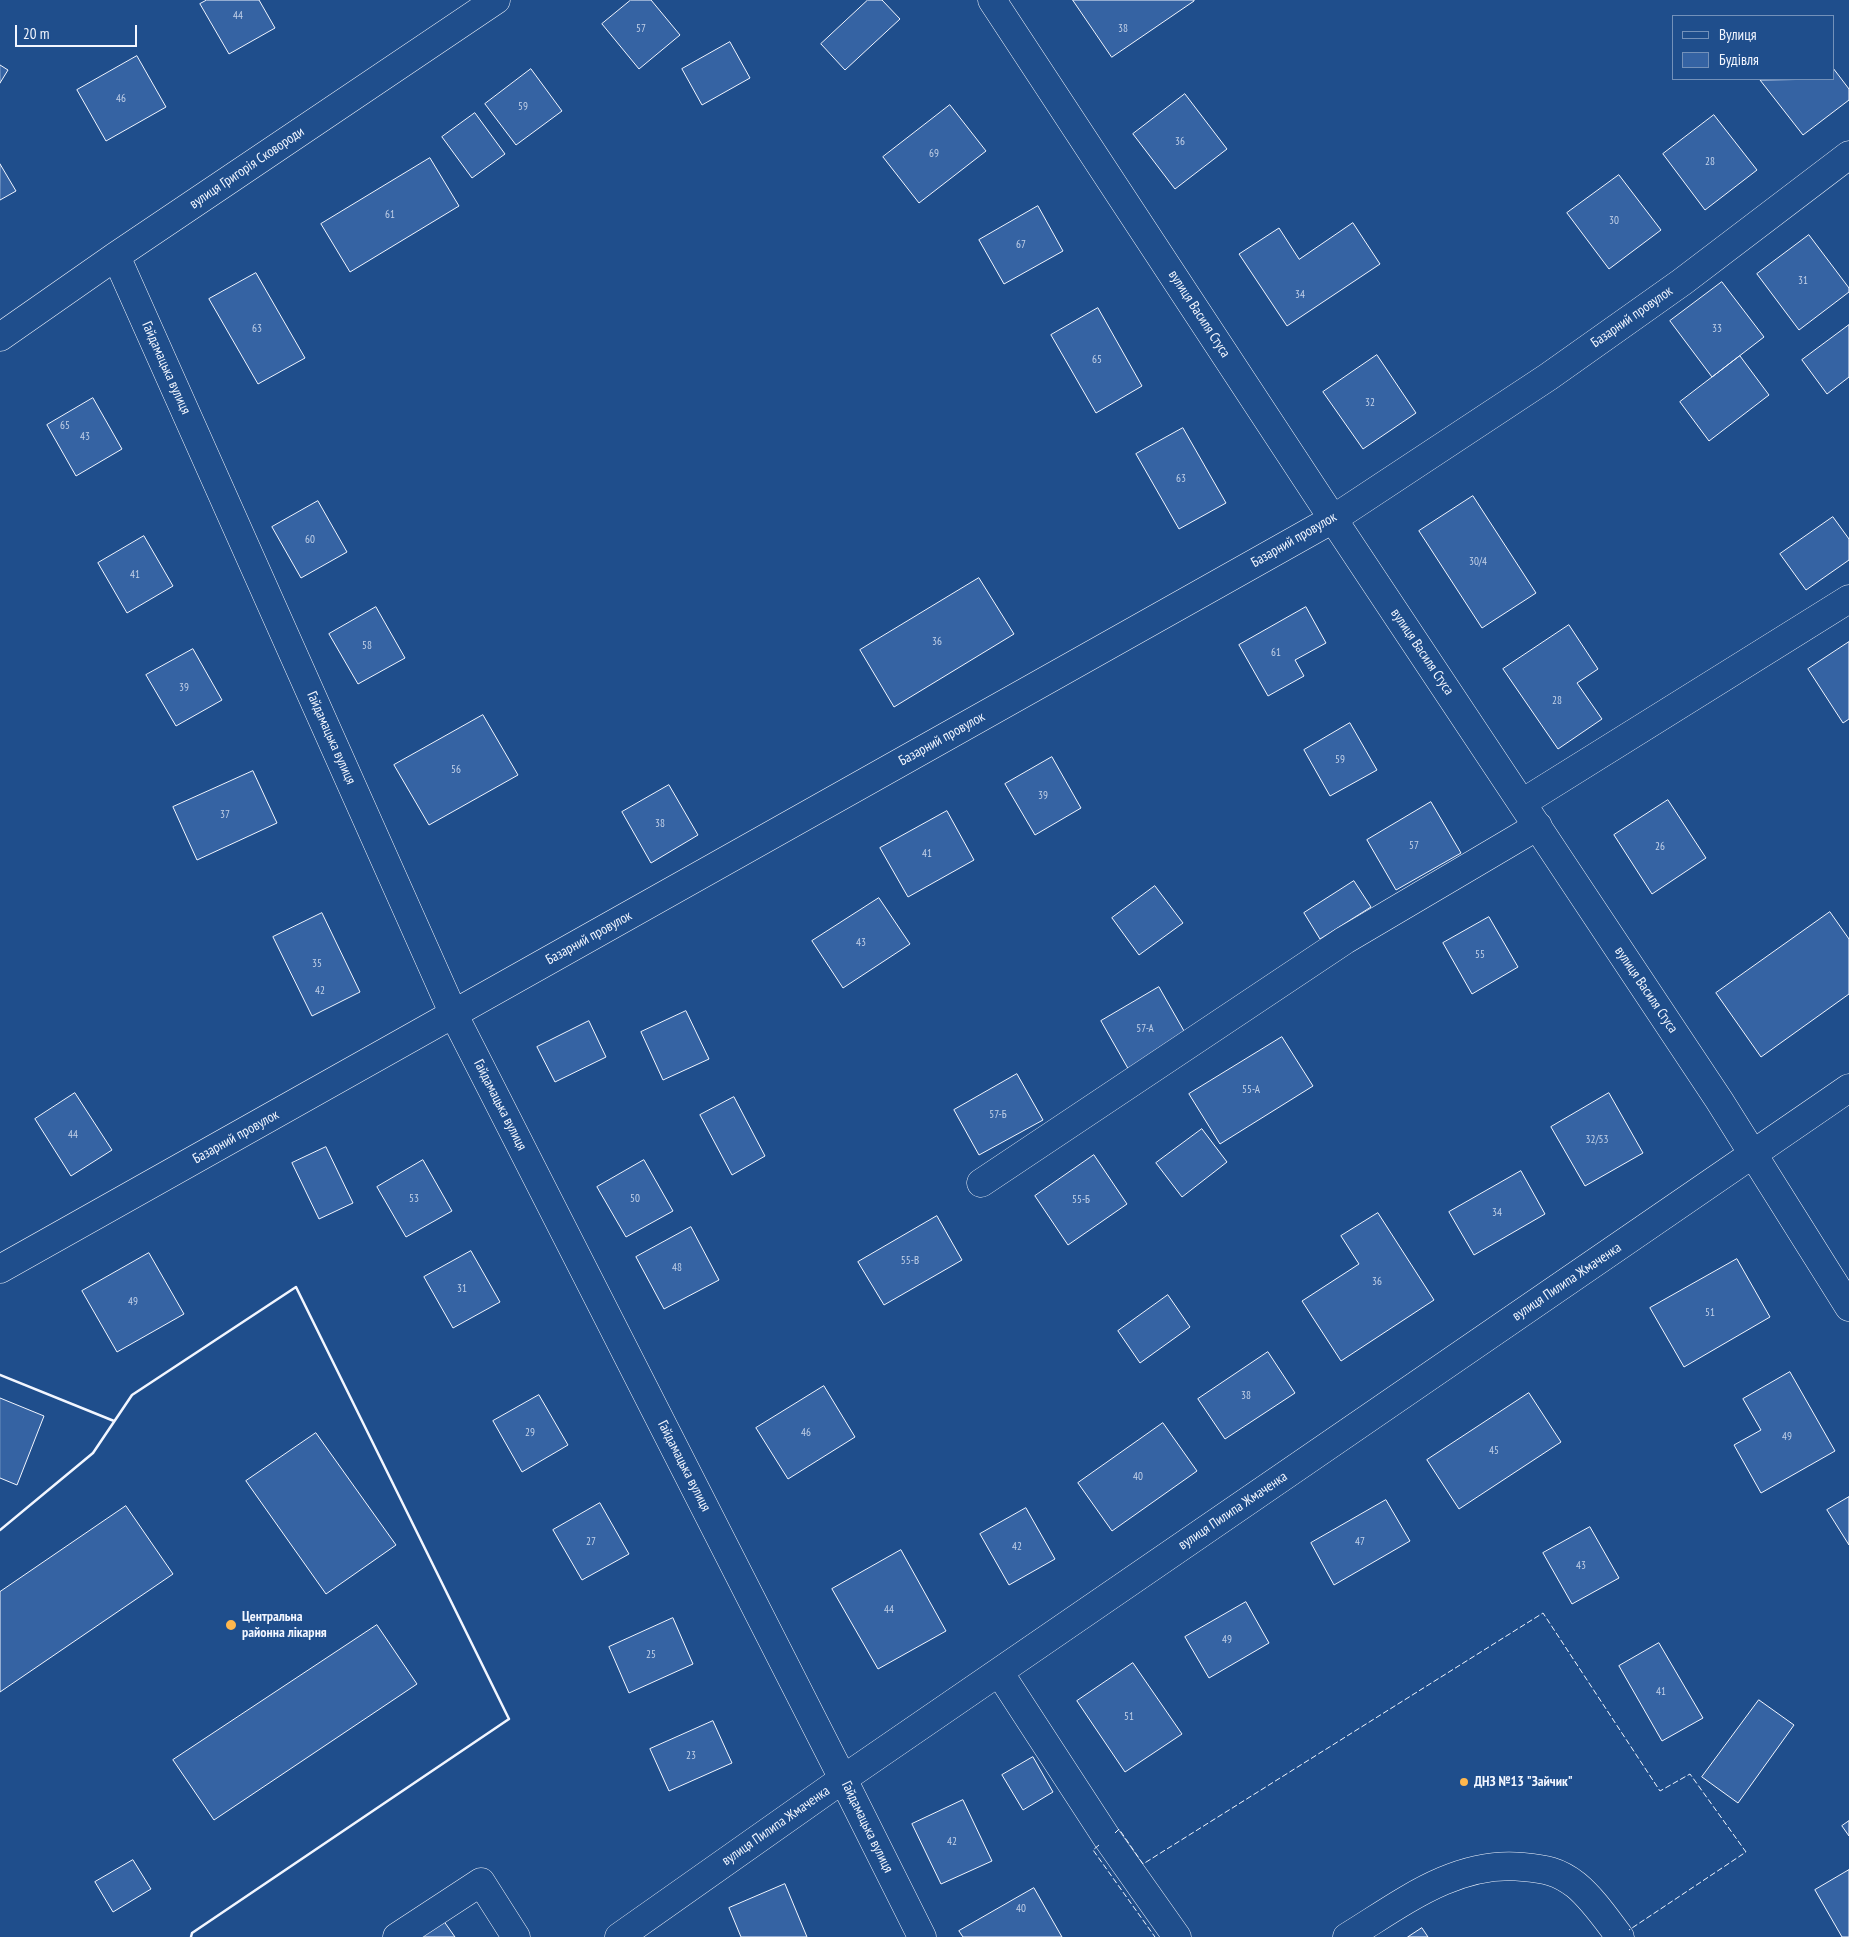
<!DOCTYPE html>
<meta charset="utf-8">
<style>
body{margin:0}
#map{position:relative;width:1849px;height:1937px;overflow:hidden;background:#1f4e8c;font-family:"PT Sans Narrow",sans-serif}
canvas{display:block}
.legend{position:absolute;left:1672px;top:15px;width:162px;height:65px;box-sizing:border-box;background:#1f4e8c;border:1px solid #7391ba;margin:0;padding:6px 9px;list-style:none;font-size:15px;color:#f2f6ff}
.legend li{display:flex;align-items:center;gap:10px;height:25px}
.legend b{width:25px;border:1px solid #7391ba}
.scale{position:absolute;left:15px;top:25px;width:122px;height:22px;box-sizing:border-box;border:2px solid #f2f6ff;border-top:0;padding-left:6px;font-size:15px;line-height:18px;white-space:nowrap;color:#f2f6ff;-webkit-text-stroke:4px #1f4e8c;paint-order:stroke}
</style>
<div id="map">
<canvas width="1849" height="1937"></canvas>
<ul class="legend">
<li><b style="height:6px;background:#1f4e8c"></b>Вулиця</li>
<li><b style="height:14px;background:#3563a3"></b>Будівля</li>
</ul>
<div class="scale">20 m</div>
</div>
<script>
const ctx = document.querySelector('canvas').getContext('2d');
ctx.lineJoin = 'round';
function fill(path, color) {
  ctx.fillStyle = color;
  ctx.fill(path, 'evenodd');
}
function strokePath(path, color, width, dash) {
  ctx.strokeStyle = color;
  ctx.lineWidth = width;
  ctx.lineCap = dash ? 'butt' : 'round';
  ctx.setLineDash(dash || []);
  ctx.stroke(path);
}
function write(font, color, halo, rows, align = 'center') {
  ctx.font = font + ' "PT Sans Narrow",sans-serif';
  ctx.lineWidth = 4;
  ctx.setLineDash([]);
  ctx.textBaseline = 'middle';
  ctx.strokeStyle = halo;
  ctx.fillStyle = color;
  for (const [text, x, y, turn = 0] of rows) {
    ctx.save();
    ctx.translate(x, y);
    ctx.rotate((+turn || 0) * Math.PI / 180);
    ctx.textAlign = isNaN(turn) ? turn : align;
    if (halo) ctx.strokeText(text, 0, 0);
    ctx.fillText(text, 0, 0);
    ctx.restore();
  }
}
const building = new Path2D(`
 M207,0h52l16,28 -46,26 -29,-50z
 M631,0h20l29,35 -41,34 -37,-45z
 M868,0h14l18,19 -55,51 -24,-26z
 M1073,0h121v1l-82,56z
 M730,42l20,36 -48,27 -20,-36z
 M137,56l29,51 -60,34 -29,-51z
 M0,65l8,5 -8,13z
 M1833,68l16,21v11l-46,35 -43,-55 73,-1z
 M531,69l31,42 -46,34 -31,-41z
 M1185,94l42,55 -52,40 -42,-55z
 M950,105l36,46 -67,52 -36,-46z
 M475,113l30,41 -33,24 -30,-41z
 M1714,115l43,55 -52,40 -42,-56z
 M430,158l29,48 -109,66 -29,-48z
 M0,164l16,27 -16,9z
 M1619,175l42,55 -52,39 -42,-56z
 M1038,206l25,45 -59,33 -25,-44z
 M1353,223l27,41 -93,62 -48,-72 40,-26 20,31z
 M1809,235l40,53v4l-50,38 -42,-56z
 M256,273l49,85 -47,26 -49,-85z
 M1722,282l42,55 -52,40 -42,-56z
 M1098,308l44,78 -46,27 -45,-78z
 M1849,325v52l-22,17 -25,-34z
 M1377,355l39,58 -53,36 -40,-57z
 M1740,356l29,39 -60,46 -29,-39z
 M93,398l29,51 -46,27 -29,-51z
 M1183,428l43,75 -47,26 -43,-75z
 M1473,496l63,97 -54,35 -63,-97z
 M318,501l29,51 -46,26 -29,-51z
 M1833,517l16,22v21l-43,30 -26,-36z
 M144,536l29,50 -46,27 -29,-50z
 M979,578l35,56 -120,73 -34,-57z
 M376,607l29,51 -47,26 -29,-50z
 M1306,607l20,36 -31,17 9,16 -36,20 -29,-51z
 M1569,625l29,44 -21,14 25,36 -44,30 -55,-80z
 M1849,642v77l-6,4 -35,-54z
 M193,649l29,51 -46,26 -30,-51z
 M483,715l35,60 -89,50 -35,-60z
 M1350,723l27,47 -47,26 -26,-46z
 M1052,757l29,51 -46,27 -30,-51z
 M253,771l24,52 -80,37 -24,-53z
 M669,785l29,50 -47,28 -29,-51z
 M1668,800l38,58 -54,36 -38,-59z
 M1431,802l30,51 -65,37 -29,-50z
 M947,811l27,49 -66,37 -28,-49z
 M1354,881l17,26 -51,32 -16,-26z
 M1155,886l28,37 -44,32 -27,-37z
 M879,898l31,46 -67,44 -31,-47z
 M1830,912l19,27v55l-88,63 -45,-64z
 M322,913l38,79 -48,24 -39,-79z
 M1489,917l29,50 -46,27 -29,-51z
 M1159,987l29,51 -58,34 -29,-51z
 M686,1011l23,48 -46,21 -22,-48z
 M589,1021l17,36 -51,25 -18,-35z
 M1282,1037l31,49 -93,58 -31,-50z
 M1017,1074l26,46 -64,35 -25,-45z
 M75,1093l37,57 -41,26 -36,-57z
 M1609,1093l34,60 -58,33 -34,-59z
 M734,1097l31,59 -33,19 -32,-60z
 M1202,1129l25,33 -45,35 -26,-34z
 M326,1147l27,56 -34,16 -27,-56z
 M1094,1155l33,49 -59,41 -33,-49z
 M423,1160l29,51 -46,26 -29,-50z
 M644,1160l29,51 -47,26 -29,-50z
 M1521,1171l24,43 -71,41 -25,-43z
 M1378,1213l56,87 -93,61 -39,-60 57,-37 -18,-28z
 M937,1216l25,44 -78,45 -26,-43z
 M691,1227l28,53 -55,29 -28,-52z
 M471,1251l29,51 -47,26 -29,-51z
 M149,1253l35,61 -67,38 -35,-61z
 M1737,1259l33,58 -86,50 -34,-59z
 M1168,1295l22,32 -50,36 -22,-32z
 M1268,1352l27,41 -70,46 -27,-40z
 M1790,1372l45,79 -74,42 -27,-48 27,-15 -18,-31z
 M824,1386l31,51 -67,42 -32,-51z
 M1529,1393l32,49 -102,67 -32,-49z
 M539,1395l29,50 -46,27 -29,-51z
 M0,1398l44,18 -27,69 -17,-7z
 M1163,1423l34,48 -85,60 -34,-48z
 M316,1433l80,112 -70,49 -80,-113z
 M1849,1497v48l-22,-35z
 M1386,1500l24,41 -76,44 -23,-42z
 M600,1503l29,51 -47,26 -29,-50z
 M126,1506l47,68 -173,118v-100z
 M1026,1508l29,51 -46,26 -29,-51z
 M1590,1527l29,51 -47,26 -29,-51z
 M901,1550l45,81 -68,38 -46,-80z
 M1246,1602l23,41 -60,35 -24,-41z
 M673,1618l20,46 -64,29 -20,-46z
 M377,1625l40,59 -203,136 -41,-60z
 M1659,1643l44,75 -41,23 -43,-75z
 M1133,1663l49,71 -57,38 -48,-71z
 M1759,1700l35,25 -56,78 -36,-26z
 M713,1721l19,42 -63,28 -19,-42z
 M1033,1757l20,35 -30,18 -21,-35z
 M963,1800l29,61 -51,23 -29,-60z
 M1849,1821v15l-7,-10z
 M133,1860l18,29 -38,23 -18,-30z
 M1849,1870v67h-7l-27,-47z
 M785,1884l22,53h-66l-12,-29z
 M1034,1888l28,49h-99l-4,-6z
 M443,1920l12,17h-36z
 M1422,1928l6,9h-20z`);
const minor = new Path2D(`
 M992,0l341,519 386,581 130,207
 M116,256l338,759 389,764 79,158
 M0,337l116,-81 380,-256
 M1522,803l327,-204
 M981,1183l364,-243 193,-114
 M0,1269l1333,-750 215,-142 134,-95 167,-127
 M999,1672l108,166 70,99
 M397,1937l84,-55 35,55
 M619,1937l224,-158 1006,-691
 M1347,1937c54,-33 109,-77 176,-70 22,2 35,4 53,18 17,14 31,35 44,52`);
const fence = new Path2D(`
 M1115,1833l4,-4 24,35 400,-251 117,178 30,-17 56,78 -117,78
 M1099,1845l-6,5 62,87`);
const wall = new Path2D(`
 M0,1375l114,46
 M0,1530l93,-77 39,-58 164,-108 213,432 -317,214 -1,4`);
const markers = [
 [231,1625,6,"#ffb74d"],
 [1464,1782,5,"#ffb74d"]
];
const numberNames = [
 ["44",238,16],
 ["57",641,29],
 ["38",1123,29],
 ["46",121,99],
 ["59",523,107],
 ["36",1180,142],
 ["69",934,154],
 ["28",1710,162],
 ["61",390,215],
 ["30",1614,221],
 ["67",1021,245],
 ["31",1803,281],
 ["34",1300,295],
 ["63",257,329],
 ["33",1717,329],
 ["65",1097,360],
 ["32",1370,403],
 ["65",65,426],
 ["43",85,437],
 ["63",1181,479],
 ["60",310,540],
 ["30/4",1478,562],
 ["41",135,575],
 ["36",937,642],
 ["58",367,646],
 ["61",1276,653],
 ["39",184,688],
 ["28",1557,701],
 ["59",1340,760],
 ["56",456,770],
 ["39",1043,796],
 ["37",225,815],
 ["38",660,824],
 ["57",1414,846],
 ["26",1660,847],
 ["41",927,854],
 ["43",861,943],
 ["55",1480,955],
 ["35",317,964],
 ["42",320,991],
 ["57-А",1145,1029],
 ["55-А",1251,1090],
 ["57-Б",998,1115],
 ["44",73,1135],
 ["32/53",1597,1140],
 ["53",414,1199],
 ["50",635,1199],
 ["55-Б",1081,1200],
 ["34",1497,1213],
 ["55-В",910,1261],
 ["48",677,1268],
 ["36",1377,1282],
 ["31",462,1289],
 ["49",133,1302],
 ["51",1710,1313],
 ["38",1246,1396],
 ["29",530,1433],
 ["46",806,1433],
 ["49",1787,1437],
 ["45",1494,1451],
 ["40",1138,1477],
 ["27",591,1542],
 ["47",1360,1542],
 ["42",1017,1547],
 ["43",1581,1566],
 ["44",889,1610],
 ["49",1227,1640],
 ["25",651,1655],
 ["41",1661,1692],
 ["51",1129,1717],
 ["23",691,1756],
 ["42",952,1842],
 ["40",1021,1909]
];
const streetNames = [
 ["вулиця Григорія Сковороди",247,168,-34],
 ["вулиця Василя Стуса",1199,314,57],
 ["Базарний провулок",1632,317,-35],
 ["Гайдамацька вулиця",166,368,66],
 ["Базарний провулок",1294,540,-30],
 ["вулиця Василя Стуса",1422,652,56],
 ["Гайдамацька вулиця",331,738,66],
 ["Базарний провулок",942,739,-29],
 ["Базарний провулок",589,938,-29],
 ["вулиця Василя Стуса",1646,990,56],
 ["Гайдамацька вулиця",500,1105,63],
 ["Базарний провулок",236,1137,-29],
 ["вулиця Пилипа Жмаченка",1567,1282,-34],
 ["Гайдамацька вулиця",684,1466,63],
 ["вулиця Пилипа Жмаченка",1233,1511,-34],
 ["вулиця Пилипа Жмаченка",776,1826,-35],
 ["Гайдамацька вулиця",867,1827,64]
];
const poiNames = [
 ["Центральна",242,1617],
 ["районна лікарня",242,1633],
 ["ДНЗ №13 \"Зайчик\"",1474,1782]
];
fill(building, '#3563a3');
strokePath(building, '#f2f6ff', 1);
strokePath(minor, '#f2f6ff', 29);
strokePath(minor, '#1f4e8c', 28);
strokePath(fence, '#f2f6ff', 1, [6, 2.5]);
strokePath(wall, '#f2f6ff', 2.5);
for (const [x, y, r, color] of markers) {
  const dot = new Path2D();
  dot.arc(x, y, r, 0, 2 * Math.PI);
  ctx.fillStyle = color;
  ctx.fill(dot);
  strokePath(dot, '#1f4e8c', 2);
}
write('11px', '#c3d1e8', null, numberNames);
write('14px', '#f2f6ff', '#1f4e8c', streetNames);
write('bold 14px', '#f2f6ff', '#1f4e8c', poiNames, 'left');
</script>
